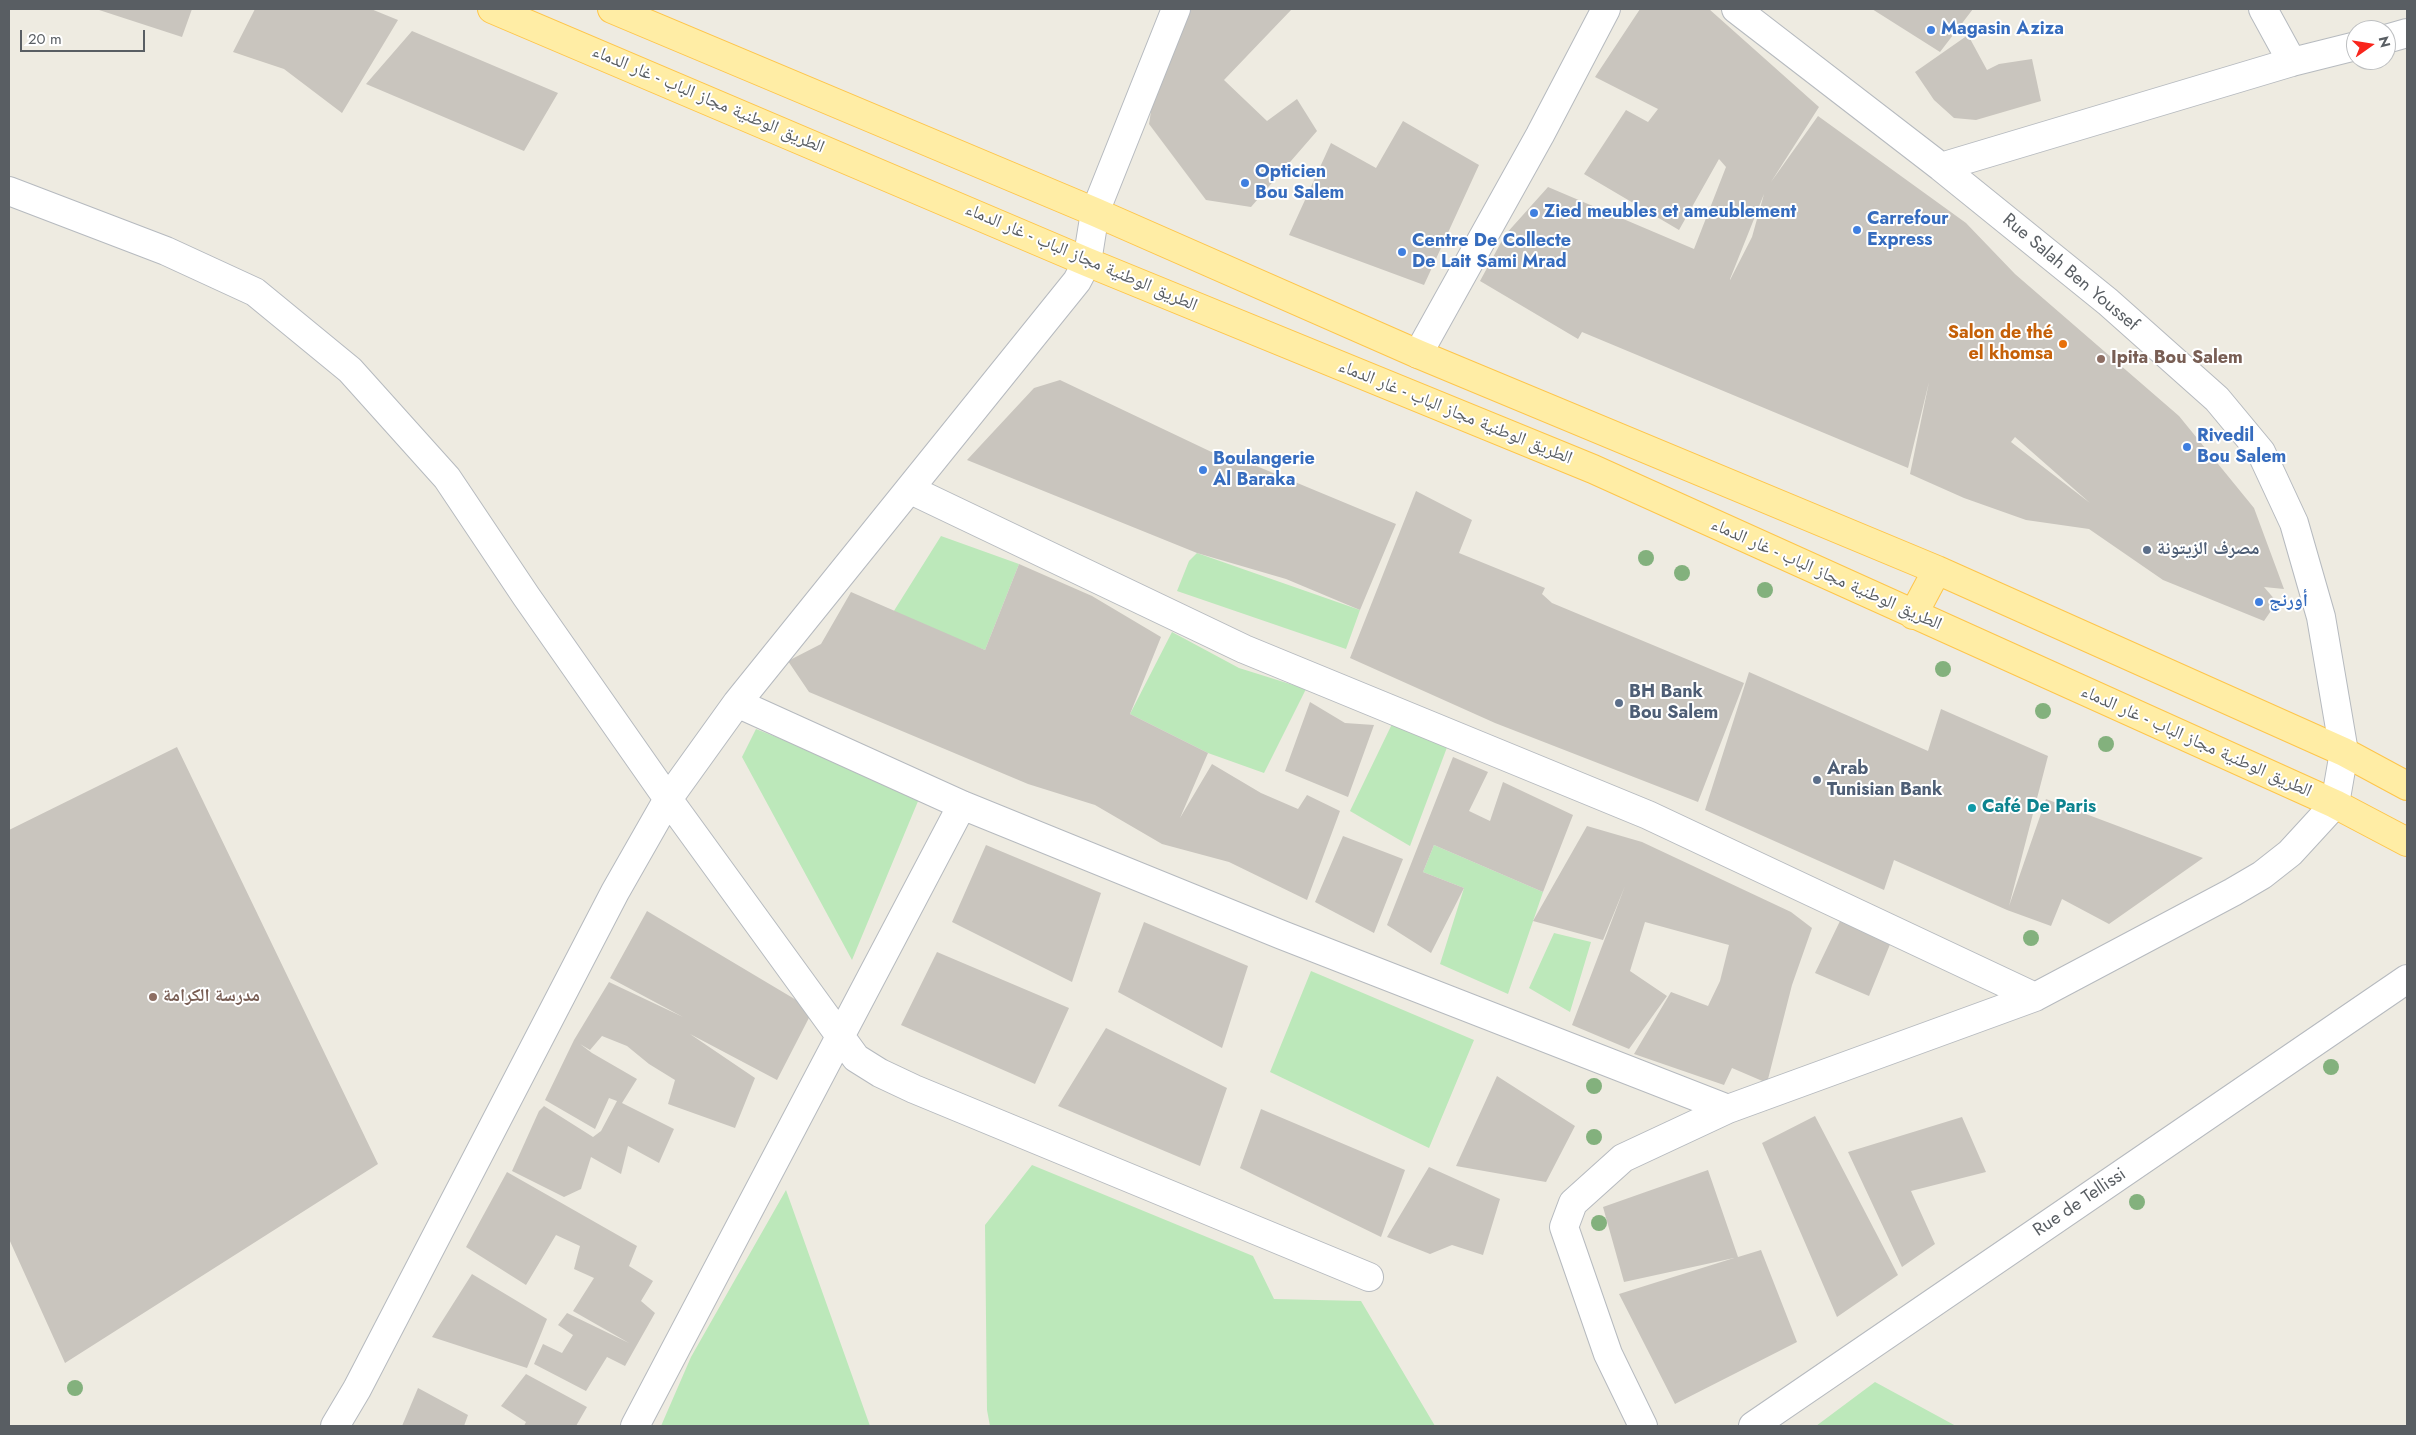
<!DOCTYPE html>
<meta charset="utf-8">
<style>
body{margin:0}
#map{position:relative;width:2416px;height:1435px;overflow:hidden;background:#eeebe1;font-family:Jost,sans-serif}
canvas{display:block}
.frame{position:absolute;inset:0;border:10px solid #595e63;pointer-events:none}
.north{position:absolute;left:2346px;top:20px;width:50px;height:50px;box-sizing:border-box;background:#fff;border:1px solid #bdbfc1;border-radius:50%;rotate:77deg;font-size:14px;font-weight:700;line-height:20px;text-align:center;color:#595e63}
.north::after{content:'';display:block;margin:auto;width:18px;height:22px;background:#f9251c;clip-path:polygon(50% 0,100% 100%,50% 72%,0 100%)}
.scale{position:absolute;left:20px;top:30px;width:125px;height:22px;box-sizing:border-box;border:2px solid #595e63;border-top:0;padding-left:6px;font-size:15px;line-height:18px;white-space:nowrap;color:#595e63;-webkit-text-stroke:4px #fff;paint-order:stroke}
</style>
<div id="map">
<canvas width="2416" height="1435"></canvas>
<div class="frame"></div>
<div class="north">N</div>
<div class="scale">20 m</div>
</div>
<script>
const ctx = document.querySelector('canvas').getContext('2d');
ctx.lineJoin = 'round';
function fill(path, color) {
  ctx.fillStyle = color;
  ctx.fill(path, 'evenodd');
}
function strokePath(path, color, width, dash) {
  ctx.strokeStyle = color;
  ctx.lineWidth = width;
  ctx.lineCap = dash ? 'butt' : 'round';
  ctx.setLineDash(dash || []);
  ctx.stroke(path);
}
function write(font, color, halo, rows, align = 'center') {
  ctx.font = font + ' Jost,"Noto Naskh Arabic",sans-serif';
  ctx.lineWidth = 4;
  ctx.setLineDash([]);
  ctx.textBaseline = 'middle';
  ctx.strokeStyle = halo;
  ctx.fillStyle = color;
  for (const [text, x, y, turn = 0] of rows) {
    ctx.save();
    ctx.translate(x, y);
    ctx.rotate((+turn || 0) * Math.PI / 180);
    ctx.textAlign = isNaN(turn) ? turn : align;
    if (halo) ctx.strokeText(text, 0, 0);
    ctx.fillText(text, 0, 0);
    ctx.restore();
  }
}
const green = new Path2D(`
 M941,536l78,28 -34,86 -93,-36z
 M1197,553l163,57 -14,39 -169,-58 12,-30z
 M1172,632l67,36 67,21 -42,84 -56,-20 -78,-39z
 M1392,724l57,18 -39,104 -60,-35z
 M756,729l165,65 -69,166 -110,-203z
 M1434,845l109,47 -35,102 -68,-30 24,-76 -41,-16z
 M1554,933l37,9 -21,70 -41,-24z
 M1311,971l163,69 -45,108 -159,-76z
 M1032,1165l221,91 21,43 87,2 74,125h-445l-3,-16 -2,-185z
 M786,1190l84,236h-209l30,-69z
 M1875,1382l81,44h-140z`);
const building = new Path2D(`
 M96,9h96l-10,28z
 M255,9h116l27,11 -56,93 -58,-44 -51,-17z
 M1190,9h102l-68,71 43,41 30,-22 20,32 -66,76 -45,-7 -57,-76 4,-25z
 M1640,9h69l110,98 -48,75 47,-66 148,107 49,51 164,142 75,92 30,81 -20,-2 13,15 -13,19 -101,-41 -74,-51 -63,-9 -62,-22 -54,-24 19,-92 -21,86 -326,-136 -4,7 -98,-58 25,-46 43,-48 146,62 32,-82 -7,-8 -40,71 -95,-56 42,-64 22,12 10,-13 -63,-32zM1764,194l-12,43 -22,43v-1zM2015,437l75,66 -79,-61z
 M1872,9h101l-33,43z
 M412,31l146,62 -34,58 -158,-67z
 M1968,35l19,35 12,-6 33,-5 9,42 -65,19 -22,-2 -20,-18 -19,-28z
 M1403,121l76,44 -55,120 -135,-50 42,-92 45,25z
 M1060,380l181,86 13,-1 142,59 -36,86 -74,-31 -89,-26 -230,-93 67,-72z
 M1416,491l56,29 -13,33 86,35 -3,6 10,9 192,80 -46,119 -203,-79 -145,-65z
 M1019,564l73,32 69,41 -31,77 78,39 -28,65 32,-54 49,29 37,16 9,-14 33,16 -33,89 -78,-38 -67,-18 -67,-39 -67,-21 -219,-92 -21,-31 33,-17 30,-52 134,58z
 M1749,672l179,79 13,-42 107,47 -39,150 37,-107 157,59 -94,66 -47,-25 -11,27 -44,-16 -113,-50 -10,30 -179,-80z
 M1310,702l35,21 29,2 -26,72 -63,-26z
 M177,747l201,417 -313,199 -56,-124v-409z
 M1453,757l35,15 -19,39 21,10 13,-39 70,33 -30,77 -109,-47 -11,27 41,16 -33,65 -44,-28z
 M1587,826l55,16 149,70 21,16 -20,57 -25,98 -35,-15 -8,17 -90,-31 37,-62 37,14 12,-25 9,-36 -84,-23 -15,49 37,25 -38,53 -57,-24 53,-139 -22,54 -70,-19z
 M1343,836l60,23 -29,74 -59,-31z
 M986,845l115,48 -29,89 -120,-60z
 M647,911l166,99 -36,70 -87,-46 65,44 -20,50 -67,-24 7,-24 -26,-16 -22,-18 -25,-10 -12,14 -10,-6 12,9 45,26 -15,24 52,26 -15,34 -31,-17 -7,28 -30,-17 -10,32 -17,8 -52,-26 27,-60 5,-5 49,31 8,-6 16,-30 -8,-3 -14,31 -50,-29 29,-60 35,-58 74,35 -73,-39z
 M1840,921l51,21 -22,54 -54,-23z
 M1144,922l104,44 -26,82 -104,-56z
 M937,952l132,56 -34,76 -134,-59z
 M1106,1028l121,60 -27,78 -142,-60z
 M1497,1076l78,50 -29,56 -90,-16z
 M1261,1109l144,61 -24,67 -141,-69z
 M1815,1116l83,159 -61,42 -75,-174z
 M1962,1117l24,55 -75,19 24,53 -33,23 -54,-115z
 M1429,1167l71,32 -17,56 -31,-10 -22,9 -43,-17z
 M1708,1170l30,87 23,-7 36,92 -122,62 -56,-110 115,-36 -110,24 -21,-75z
 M507,1172l130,74 -8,20 24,15 -12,20 14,12 -30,53 -18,-9 -21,34 -52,-27 9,-20 19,9 11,-18 -15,-10 9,-12 62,30 -56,-32 21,-33 -20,-9 6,-23 -24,-11 -30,50 -60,-38z
 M472,1274l75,45 -20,49 -95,-31z
 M526,1374l61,33 -11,19h-52l2,-4 -25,-16z
 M418,1388l50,27 -4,11h-62z`);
const minor = new Path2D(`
 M2263,9l29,53
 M2386,39l21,-6
 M1941,167l351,-105 64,-16
 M9,191l157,60 89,41 95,78 97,108 79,118 142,203 188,259 24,15 34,16 455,188
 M1418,354l122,-219 66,-126
 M911,490l333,159 404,166 387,182
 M737,703l225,102 320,130 446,174
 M335,1426l22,-37 258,-497 53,-93 69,-96 340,-422 10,-19 8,-50 81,-203
 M635,1426l327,-621
 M1643,1426l-35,-72 -44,-127 9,-24 50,-45 105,-49 307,-112 198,-105 29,-17 28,-22 45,-49 9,-52 -23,-135 -27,-94 -33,-71 -44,-53 -109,-97 -167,-135 -205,-158
 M1753,1426l654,-447`);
const primary = new Path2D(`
 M492,9l595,253 506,207 742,335 72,38
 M612,9l483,203 323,142 519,216 407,182 63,34
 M1913,615l24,-45`);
const trees = [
 [1646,558],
 [1682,573],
 [1765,590],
 [1943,669],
 [2043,711],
 [2106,744],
 [2031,938],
 [2331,1067],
 [1594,1086],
 [1594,1137],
 [2137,1202],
 [1599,1223],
 [75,1388]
];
const markers = [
 [1931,30,5,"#3f7fe0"],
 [1245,183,5,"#3f7fe0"],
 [1534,213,5,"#3f7fe0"],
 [1857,230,5,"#3f7fe0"],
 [1402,252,5,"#3f7fe0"],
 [2063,344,5,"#e8710a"],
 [2101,359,5,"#8d6e63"],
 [2187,447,5,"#3f7fe0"],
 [1203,470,5,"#3f7fe0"],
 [2147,550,5,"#5c6f8a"],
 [2259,602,5,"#3f7fe0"],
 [1619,703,5,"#5c6f8a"],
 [1817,780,5,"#5c6f8a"],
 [1972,808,5,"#0f9aa8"],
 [153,997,5,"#8d6e63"]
];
const shopNames = [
 ["Magasin Aziza",1941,30],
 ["Opticien",1255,173],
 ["Bou Salem",1255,194],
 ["Zied meubles et ameublement",1544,213],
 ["Carrefour",1867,220],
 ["Express",1867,241],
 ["Centre De Collecte",1412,242],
 ["De Lait Sami Mrad",1412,263],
 ["Rivedil",2197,437],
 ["Bou Salem",2197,458],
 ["Boulangerie",1213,460],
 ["Al Baraka",1213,481],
 ["أورنج",2269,602]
];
const streetNames = [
 ["الطريق الوطنية مجاز الباب - غار الدماء",708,100,23],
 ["الطريق الوطنية مجاز الباب - غار الدماء",1081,258,23],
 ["Rue Salah Ben Youssef",2070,273,40],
 ["الطريق الوطنية مجاز الباب - غار الدماء",1455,413,22],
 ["الطريق الوطنية مجاز الباب - غار الدماء",1826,575,24],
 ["الطريق الوطنية مجاز الباب - غار الدماء",2196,742,24],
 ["Rue de Tellissi",2080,1203,-34]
];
const foodNames = [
 ["Salon de thé",2053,334],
 ["el khomsa",2053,355]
];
const educationNames = [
 ["Ipita Bou Salem",2111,359],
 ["مدرسة الكرامة",163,997]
];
const serviceNames = [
 ["مصرف الزيتونة",2157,550],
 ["BH Bank",1629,693],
 ["Bou Salem",1629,714],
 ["Arab",1827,770],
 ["Tunisian Bank",1827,791]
];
const cultureNames = [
 ["Café De Paris",1982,808]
];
fill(green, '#bce8ba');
fill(building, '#c9c5be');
strokePath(minor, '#b6babf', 30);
strokePath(primary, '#fec54a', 30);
strokePath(minor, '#fff', 28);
strokePath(primary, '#ffeda5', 28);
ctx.fillStyle = '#83b17d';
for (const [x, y] of trees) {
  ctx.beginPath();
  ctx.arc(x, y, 8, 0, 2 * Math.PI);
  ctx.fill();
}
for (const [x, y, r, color] of markers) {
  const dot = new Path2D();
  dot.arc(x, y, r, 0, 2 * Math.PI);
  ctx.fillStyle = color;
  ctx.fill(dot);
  strokePath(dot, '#fff', 2);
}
write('bold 18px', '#366cbe', '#fff', shopNames, 'left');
write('18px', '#595e63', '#fff', streetNames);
write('bold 18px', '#c56008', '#fff', foodNames, 'right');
write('bold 18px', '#785e54', '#fff', educationNames, 'left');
write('bold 18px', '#4e5e75', '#fff', serviceNames, 'left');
write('bold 18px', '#0d838f', '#fff', cultureNames, 'left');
</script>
